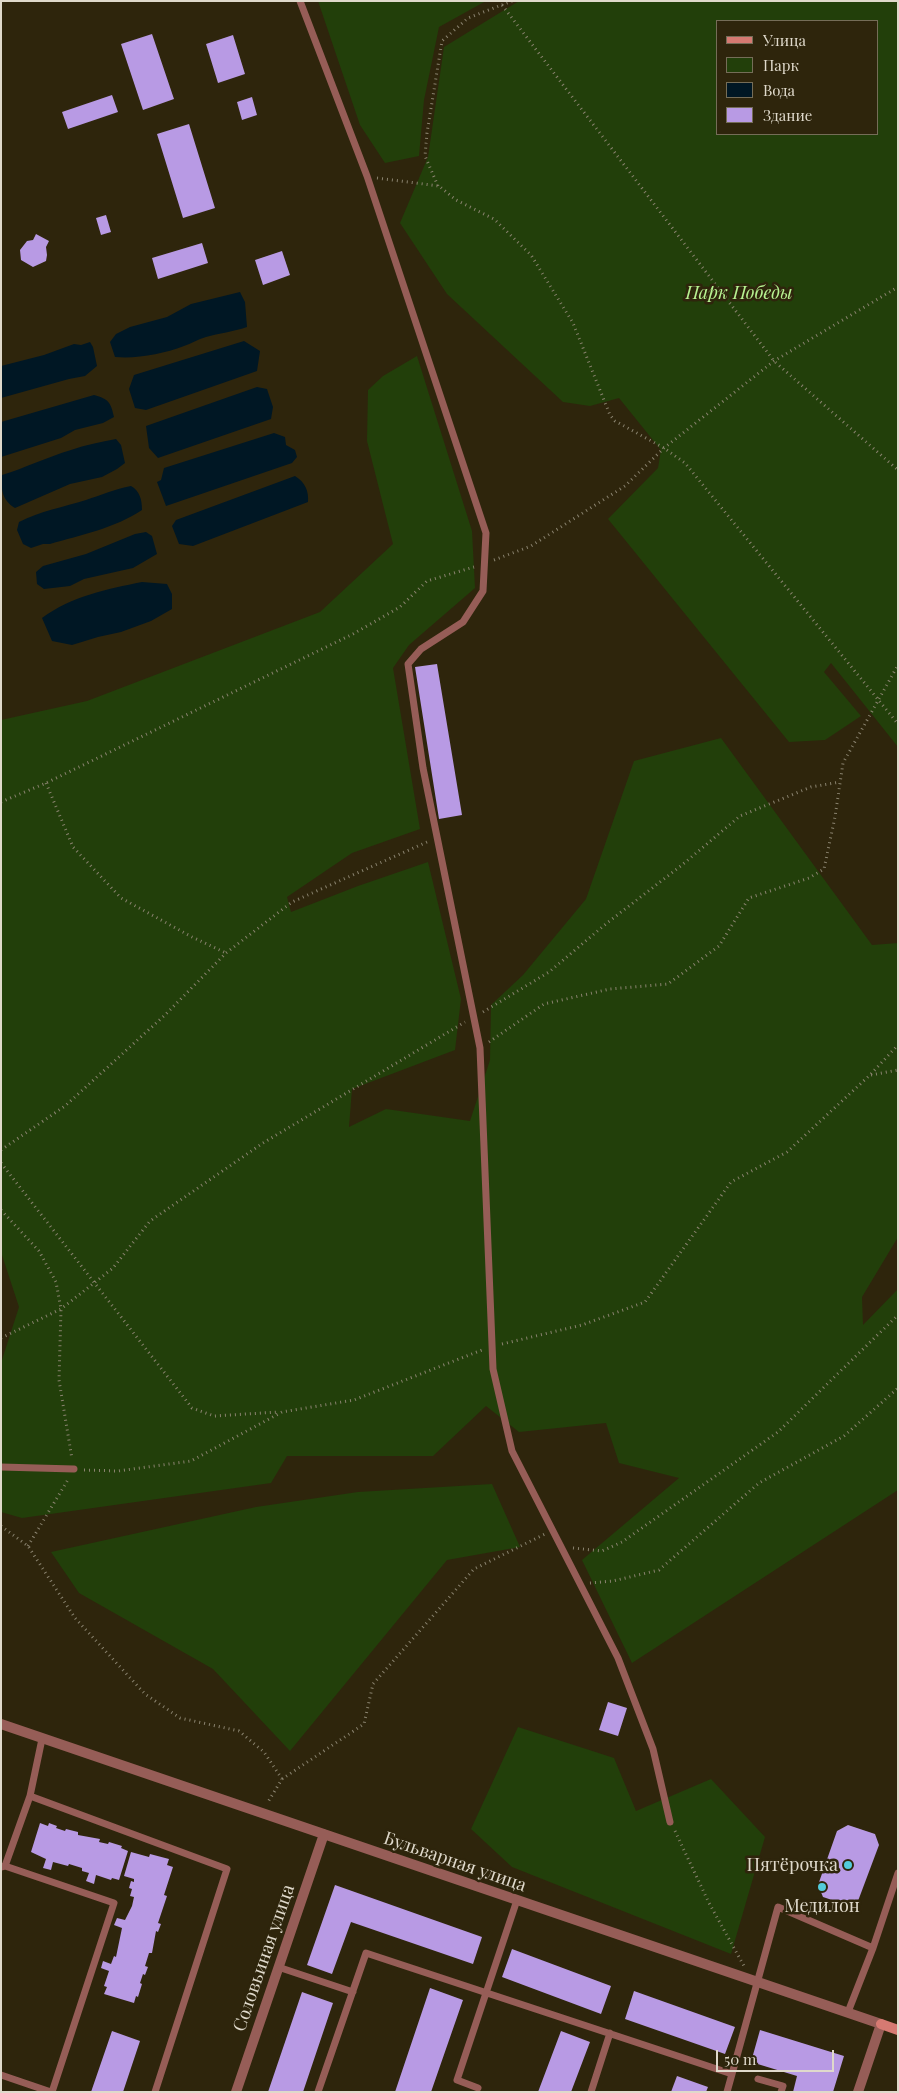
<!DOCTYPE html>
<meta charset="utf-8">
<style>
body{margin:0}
#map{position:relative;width:899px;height:2093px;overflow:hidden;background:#2e250c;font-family:"Playfair Display",serif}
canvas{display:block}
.frame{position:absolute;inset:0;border:2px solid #dfd9cb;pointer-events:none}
.legend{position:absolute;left:716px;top:20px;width:162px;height:115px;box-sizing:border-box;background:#2e250c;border:1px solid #756d58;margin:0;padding:6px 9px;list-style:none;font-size:15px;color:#dfd9cb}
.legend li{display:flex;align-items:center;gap:10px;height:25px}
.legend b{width:25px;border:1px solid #756d58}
.scale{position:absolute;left:716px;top:2050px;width:118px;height:22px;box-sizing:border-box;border:2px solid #dfd9cb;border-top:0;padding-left:6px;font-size:15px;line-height:18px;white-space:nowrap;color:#dfd9cb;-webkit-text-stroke:4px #2e250c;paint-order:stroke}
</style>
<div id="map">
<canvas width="899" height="2093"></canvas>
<div class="frame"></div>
<ul class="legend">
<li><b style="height:6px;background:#d67a72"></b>Улица</li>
<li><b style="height:14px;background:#223f0a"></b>Парк</li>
<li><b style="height:14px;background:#001724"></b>Вода</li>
<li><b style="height:14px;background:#b89ae4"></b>Здание</li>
</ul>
<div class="scale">50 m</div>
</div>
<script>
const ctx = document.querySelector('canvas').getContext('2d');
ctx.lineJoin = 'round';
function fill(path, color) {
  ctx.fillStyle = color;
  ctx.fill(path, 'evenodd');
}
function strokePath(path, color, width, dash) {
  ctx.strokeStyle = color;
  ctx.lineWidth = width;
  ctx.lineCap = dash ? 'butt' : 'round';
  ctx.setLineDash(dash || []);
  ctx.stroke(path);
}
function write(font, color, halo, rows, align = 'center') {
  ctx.font = font + ' "Playfair Display",serif';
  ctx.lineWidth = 5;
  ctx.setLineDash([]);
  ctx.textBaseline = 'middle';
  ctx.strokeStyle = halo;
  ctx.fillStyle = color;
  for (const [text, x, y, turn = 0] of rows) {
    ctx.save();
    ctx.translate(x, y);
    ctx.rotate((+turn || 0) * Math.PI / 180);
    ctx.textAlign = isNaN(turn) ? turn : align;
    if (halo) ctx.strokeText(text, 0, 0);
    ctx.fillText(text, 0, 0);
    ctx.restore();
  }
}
const green = new Path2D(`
 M318,1h168l-47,26 -15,73 -5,56 -34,7 -25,-38z
 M519,1h379v746l-67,-84 -7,9 37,44 -36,24 -36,2 -181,-223 50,-51 3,-18 -42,-52 -29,8 -27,-4 -116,-108 -47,-71 28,-66 16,-110zM878,21v113h-160v-113z
 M417,356l55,175 3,57 -66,57 -16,23 27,161 -68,24 -65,44 4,15 67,-26 70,-24 33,137 -6,51 -103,39 -3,38 37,-18 84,12 20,-61 1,-55 32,-30 63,-76 48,-138 87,-23 151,207 26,-2v294l-36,60 1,28 35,-36v201l-266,173 -50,-103 97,-82 -60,-15 -13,-40 -87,9 -33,-26 -53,50h-146l-16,27 -249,35 -21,-6v-149l18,-56 -18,-55v-532l86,-19 233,-89 73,-68 -26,-103 1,-51 15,-14z
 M492,1484l28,63 -73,13 -157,191 -77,-82 -134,-76 -28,-41 205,-45 102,-15z
 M518,1727l96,31 22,53 75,-32 54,58 -34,117 -219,-87 -41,-38z`);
const water = new Path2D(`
 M240,292l5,10 2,25c-14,5 -28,6 -41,10 -8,2 -15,7 -22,9 -21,8 -47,13 -69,11l-5,-15 6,-8 14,-7 37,-10 24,-13z
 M244,341l16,10 -3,20 -111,39 -11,-2 -6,-19 5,-14z
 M90,342l3,5 4,19 -12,10 -16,3 -68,19v-32l43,-11 30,-11 7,1z
 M257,387l10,2 6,18 -2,12 -113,39 -9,-10 -3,-22z
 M94,395c15,4 17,8 20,22l-11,6 -28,7 -14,8 -60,19v-35z
 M274,433l11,4 1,8 9,5 2,7 -5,6 -126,43 -9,-24 4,-2 3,-12z
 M116,439l5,6 4,18 -8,6 -15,8 -32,7 -55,24c-13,-8 -14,-18 -13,-33 23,-7 45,-18 69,-25 14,-5 30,-8 45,-11z
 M295,476c10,6 14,15 13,26l-115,44 -14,-2 -7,-18 4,-6z
 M131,486c9,5 11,14 11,24 -27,18 -61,25 -92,34h-7l-12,4 -8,-4 -6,-14 2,-8c21,-11 45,-15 67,-22 15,-5 29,-11 45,-14z
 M146,532l6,4 5,18 -24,14 -49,11 -14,7 -26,3 -7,-5 -1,-12 7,-6 43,-12 49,-20z
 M142,582l25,2 5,10v15l-21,12 -30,11 -23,5 -26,8 -20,-4 -10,-23c30,-22 65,-29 100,-36z`);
const building = new Path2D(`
 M152,34l22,65 -31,11 -22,-66z
 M233,35l12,39 -27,9 -12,-39z
 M112,95l6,17 -50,17 -6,-17z
 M252,97l5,18 -15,5 -5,-18z
 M189,124l26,84 -32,10 -26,-84z
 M106,215l5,17 -10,3 -5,-17z
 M36,234l13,7 -3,6 1,8 -1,6 -13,6 -12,-7 -1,-10 7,-9 6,-1z
 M202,243l6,20 -50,16 -6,-21z
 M282,251l8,24 -27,10 -8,-25z
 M437,664l25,151 -23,4 -24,-152z
 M608,1702l19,6 -9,28 -19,-6z
 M40,1823l8,3 1,-3 8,3 -1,2 9,3 1,-2 12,3v3l22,4 -1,3 9,2 1,-2 13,4 -1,2 7,3 -9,29 -7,-2 -1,2 -15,-5 -2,9 -8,-3 3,-8 -7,-2v-3l-13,-4 -1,2 -15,-4 -2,8 -8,-2 3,-9 -15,-7z
 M848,1825l27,9 4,11 -21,56 -8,5 -27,-9 -5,-12 19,-54z
 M131,1852l18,5 1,-3 19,5 -2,6 6,2 -9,28 3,1 -9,27 3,1 -3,8 -2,-1 -4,22h-3l-4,13 3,1 -3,8 -2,-1 -3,9 2,1 -4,13 -2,-1 -2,7 -30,-9 3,-7 -3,-1 5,-15 -8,-3 2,-7 8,3 3,-8 2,1 6,-29 -8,-3 3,-7 8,2 7,-14 2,-9 -4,-1 2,-7 -3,-1 2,-7 3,1v-3l-10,-3z
 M335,1885l147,52 -9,27 -122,-42 -19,52 -25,-9z
 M512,1949l99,37 -10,28 -99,-37z
 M430,1988l33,12 -32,92h-36z
 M634,1991l101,36 -10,27 -100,-35z
 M302,1992l31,11 -30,89h-35z
 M760,2030l84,26 -11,36h-40l4,-16 -46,-14z
 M112,2031l28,10 -17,51h-32z
 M561,2031l29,11 -19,50h-33z
 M677,2076l31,11 -2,5h-35z`);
const path = new Path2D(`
 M502,5l272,356 124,109
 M377,178l62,8 17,14 38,19 37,36 42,68 37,92 5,6 49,27 21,15 213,261
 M438,186l-13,-30 2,-23 15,-92 26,-23 44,-17
 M494,560l37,-14 94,-60 39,-38 110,-87 124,-74
 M46,783l27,64 48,51 71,39 34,16
 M1,802l45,-19 307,-149 47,-27 27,-26 47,-14
 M483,1012l66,-40 58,-49 75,-58 58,-49 71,-29 29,-5
 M489,1042l55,-38 66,-15 58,-5 51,-38 30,-48 60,-20 15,-9 11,-52 8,-54 55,-98
 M871,1075l27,-5
 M1,1150l64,-44 100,-91 61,-62 66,-51 135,-60
 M1,1163l191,245 22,8 65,-4
 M1,1210l38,41 17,31 5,27 -2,71 13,79
 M1,1338l60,-29 52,-41 37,-47 113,-78 202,-121
 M502,1344l80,-19 63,-23 86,-120 56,-30 83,-77 28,-30
 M84,1470l34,1 73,-10 91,-49 72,-12 128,-50
 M1,1526l27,20 47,72 70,76 35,24 59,13 25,21 18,27 -14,23
 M28,1546l41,-68
 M573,1548l29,3 20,-9 156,-110 120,-117
 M590,1583l23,-2 46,-11 100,-87 85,-47 54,-48
 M282,1779l82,-55 9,-40 101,-115 71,-35
 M675,1831l34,72 35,63`);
const lane = new Path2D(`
 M300,1l67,175 119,357 -3,58 -20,31 -42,27 -13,15 15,104 57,280 13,321 19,82 106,207 35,91 17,73
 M1,1467l73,2
 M30,1796l197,73 -72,223
 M5,1866l25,-70 12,-57
 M1,1867l4,-1 109,37 -62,189
 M278,1967l75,25
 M848,2012l25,-64 25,-75
 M1,2075l50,17
 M758,2079l25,7 -2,6
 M478,2088l-21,-8 60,-180
 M318,2092l48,-139 366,121 46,-167 95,41
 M591,2092l19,-59
 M727,2092l5,-18`);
const street = new Path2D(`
 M1,1724l880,300 -23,68
 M236,2092l88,-258`);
const secondary = new Path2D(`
 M881,2024l17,6`);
const markers = [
 [848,1865,5,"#53cbdb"],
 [822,1887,5,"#53cbdb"]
];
const parkNames = [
 ["Парк Победы",739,293]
];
const streetNames = [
 ["Бульварная улица",455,1862,19],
 ["Соловьиная улица",264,1958,-71]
];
const poiNames = [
 ["Пятёрочка",838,1865],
 ["Медилон",822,1906,"center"]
];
fill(green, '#223f0a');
fill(water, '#001724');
fill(building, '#b89ae4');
strokePath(path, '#8a836f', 3, [1, 4]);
strokePath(lane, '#965d57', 7);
strokePath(street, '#965d57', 10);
strokePath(secondary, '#d67a72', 10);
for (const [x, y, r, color] of markers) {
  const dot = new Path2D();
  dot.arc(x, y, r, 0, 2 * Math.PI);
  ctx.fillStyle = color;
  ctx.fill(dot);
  strokePath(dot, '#2e250c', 2);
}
write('italic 18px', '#b7f291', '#2e250c', parkNames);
write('18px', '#dfd9cb', '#2e250c', streetNames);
write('18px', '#dfd9cb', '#2e250c', poiNames, 'right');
</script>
